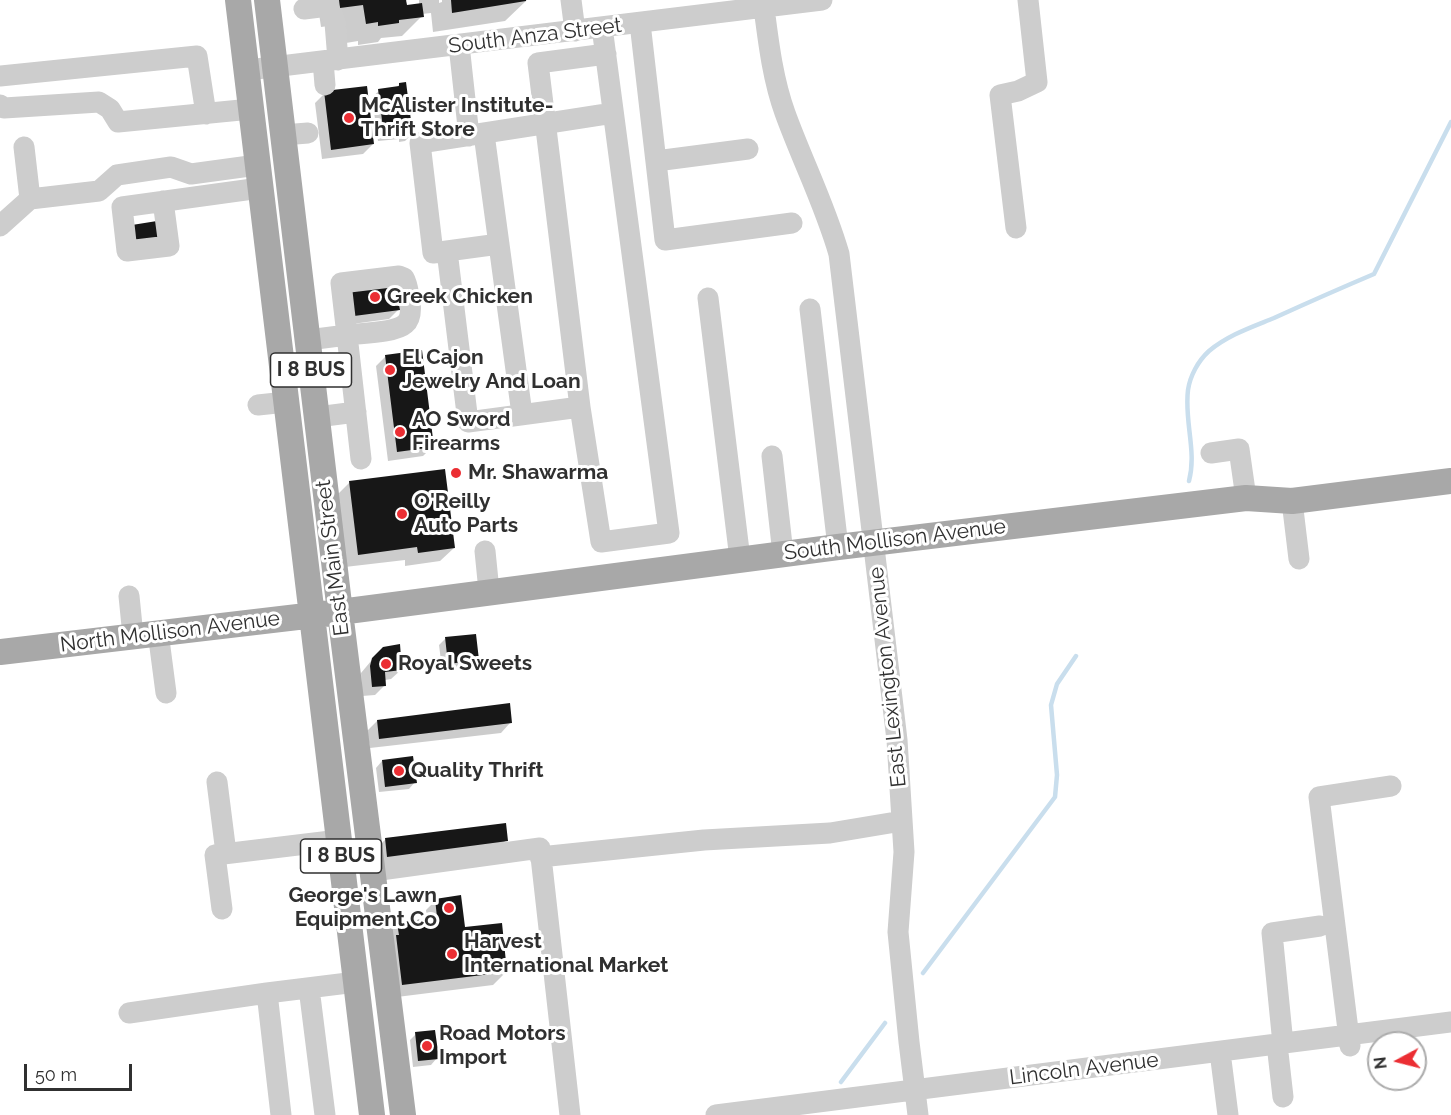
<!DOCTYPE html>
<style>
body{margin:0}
#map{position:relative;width:1451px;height:1115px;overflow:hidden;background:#fff;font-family:Raleway,sans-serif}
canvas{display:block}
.north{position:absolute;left:1367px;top:1031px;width:60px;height:60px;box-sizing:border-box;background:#fff;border:2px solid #acacac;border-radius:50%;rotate:263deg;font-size:16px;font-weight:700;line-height:24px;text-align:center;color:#303030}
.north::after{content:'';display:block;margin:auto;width:21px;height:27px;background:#eb2e33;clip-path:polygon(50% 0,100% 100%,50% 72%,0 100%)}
.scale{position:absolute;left:24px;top:1064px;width:108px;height:27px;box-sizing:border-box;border:3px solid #303030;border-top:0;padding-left:8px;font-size:18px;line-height:21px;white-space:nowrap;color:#303030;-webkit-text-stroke:4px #fff;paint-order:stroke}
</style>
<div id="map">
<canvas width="1451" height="1115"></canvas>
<div class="north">N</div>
<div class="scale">50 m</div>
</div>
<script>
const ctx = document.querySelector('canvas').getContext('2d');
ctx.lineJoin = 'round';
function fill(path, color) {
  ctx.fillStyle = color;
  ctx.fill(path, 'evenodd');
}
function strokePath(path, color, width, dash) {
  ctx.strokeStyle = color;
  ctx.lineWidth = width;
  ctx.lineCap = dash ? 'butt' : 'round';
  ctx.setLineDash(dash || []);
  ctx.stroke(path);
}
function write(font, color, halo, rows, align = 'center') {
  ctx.font = font + ' Raleway,sans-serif';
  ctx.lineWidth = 6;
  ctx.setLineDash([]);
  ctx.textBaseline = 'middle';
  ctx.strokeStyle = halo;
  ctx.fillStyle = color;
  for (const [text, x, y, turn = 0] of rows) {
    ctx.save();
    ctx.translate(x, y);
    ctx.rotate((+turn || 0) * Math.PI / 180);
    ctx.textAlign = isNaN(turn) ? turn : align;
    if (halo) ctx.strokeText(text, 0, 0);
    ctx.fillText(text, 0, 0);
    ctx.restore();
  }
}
const shadow = new Path2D(`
 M317,0h90l-2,2v5l14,-2v-5h20v3l3,-1v-2h85l-22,21 -72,11 -2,-19 -9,1v2l-20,20 -21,2 -3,4 -20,3v-4l-12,2 -2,-19 -23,3z
 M399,85l12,50 -6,6 -6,1v-3l-21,2 -6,-44 7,-6 17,-3z
 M325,93l48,51 -10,10 -41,5 -7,-56z
 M338,303h63l-3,3 1,3 -10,10 -44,6z
 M386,356l47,90 -10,10 -35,5 -12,-95z
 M350,482l104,66 -14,13 -35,5v-6l-60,7 -9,-71z
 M445,639l33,21 -7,6 -29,3 -3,-24z
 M376,655l25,15 -10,9 -6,1v5l-10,10 -13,1 -1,-23z
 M377,721l133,2 -9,10 -131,15 -3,-17z
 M382,761l33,21 -6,7 -30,3 -3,-24z
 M385,840h121l-9,10 -119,16 -3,-17z
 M436,900l70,72 -13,13 -104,13 -1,-64 10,-10 29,-4 -1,-10z
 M416,1034l21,24 -6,7 -18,2 -3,-27z`);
const stream = new Path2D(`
 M1189,481c8,-30 -5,-60 -1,-91 2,-14 10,-29 21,-39 19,-16 43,-24 65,-33 33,-15 67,-30 100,-44l77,-152
 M923,973l132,-176 2,-22 -6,-70 6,-21 19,-28
 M841,1082l44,-59`);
const building = new Path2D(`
 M339,0h67l1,5 15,-2 2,14 -25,3v3l-21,3v-4l-12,2 -3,-19 -23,3z
 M451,0h75v1l-74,12z
 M406,82l7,54 -8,1v-4l-21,3 -6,-47 21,-3v-3z
 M367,86l7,58 -43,6 -7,-59z
 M157,221l3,21 -26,4 -2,-21z
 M400,285l3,18 -4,1 1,6 -46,6 -7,-24z
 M422,350l12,97 -37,5 -12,-97z
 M445,469l10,79 -37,5 -1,-6 -59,8 -9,-74z
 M476,634l3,26 -31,4 -3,-27z
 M400,644l2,26 -17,2 1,14 -14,1 -2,-21 2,-8 11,-11z
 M510,703l2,20 -133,16 -2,-19z
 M413,756l4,27 -32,4 -3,-27z
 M506,823l2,18 -121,16 -2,-19z
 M461,895l4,32 37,-4 5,49 -105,13 -6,-50h3l-2,-12 40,-6 -2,-18z
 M435,1030l4,29 -21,2 -3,-29z`);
const minor = new Path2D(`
 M571,0l4,31
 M763,0c5,38 9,77 22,113 17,47 40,92 54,141l58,486 7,112 -6,80 11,110 9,73
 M304,9l24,-3 7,17 3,37
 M640,23l25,217 127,-17
 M602,27l67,506 -68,9 -21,-135 -42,-344 68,-9
 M459,45l10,91
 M323,61l2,24
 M248,70l574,-70
 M0,76l197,-20 9,58
 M0,105l4,3 95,-6 11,7 8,13 133,-13
 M484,134l38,280
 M283,135l25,-2
 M24,147l6,52
 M656,161l92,-12
 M163,201l6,45 -42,5 -5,-44 138,-19
 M0,226l30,-27 69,-8 18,-16 54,-8 20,7 66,-9
 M1016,228l-16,-133 18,-4 19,-9 -9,-82
 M447,251l52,-7
 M399,276l5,2c4,7 4,15 6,23 1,8 1,18 -5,23 -10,9 -44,9 -58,11l-6,-52z
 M708,298l32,261
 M810,309l28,238
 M308,340l39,-5 14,124
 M258,405l28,-3
 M580,407l-112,15 -21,-171 -14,2 -13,-110 193,-30
 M317,417l39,-5
 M1211,453l28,-4 7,49
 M772,456l11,98
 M1292,501l7,58
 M485,551l4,40
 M129,596l4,40
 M158,632l8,61
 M217,782l9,71
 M540,857l164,-17 126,-7 72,-12
 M373,871l167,-23 30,267
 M222,909l-7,-54 124,-15
 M309,988l16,127
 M129,1013l138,-20
 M1277,1044l6,53
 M1283,1044l-11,-111 48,-7
 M1350,1046l-31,-249 72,-11
 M1220,1052l8,63
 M281,1115l-14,-122 89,-11
 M716,1115l735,-93`);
const major = new Path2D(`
 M238,0l134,1115
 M267,0l73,612 63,503
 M0,652l340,-40 498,-65 408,-49 46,3 159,-20`);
const markers = [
 [349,118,6,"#eb2e33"],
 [375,297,6,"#eb2e33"],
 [390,370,6,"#eb2e33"],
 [400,432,6,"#eb2e33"],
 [456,473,6,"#eb2e33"],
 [402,514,6,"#eb2e33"],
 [386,664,6,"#eb2e33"],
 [399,771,6,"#eb2e33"],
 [449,908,6,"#eb2e33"],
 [452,954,6,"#eb2e33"],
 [427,1046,6,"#eb2e33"]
];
const shields = [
 [311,370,81],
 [341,856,81]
];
const shieldNames = [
 ["I 8 BUS",311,370],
 ["I 8 BUS",341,856]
];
const streetNames = [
 ["South Anza Street",535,36,-7],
 ["South Mollison Avenue",895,540,-7],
 ["East Main Street",333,558,-97],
 ["North Mollison Avenue",170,632,-7],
 ["East Lexington Avenue",888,677,-96],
 ["Lincoln Avenue",1084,1069,-7]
];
const poiNames = [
 ["McAlister Institute-",361,106],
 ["Thrift Store",361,130],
 ["Greek Chicken",387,297],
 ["El Cajon",402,358],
 ["Jewelry And Loan",402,382],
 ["AO Sword",412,420],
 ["Firearms",412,444],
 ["Mr. Shawarma",468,473],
 ["O'Reilly",414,502],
 ["Auto Parts",414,526],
 ["Royal Sweets",398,664],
 ["Quality Thrift",411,771],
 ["George's Lawn",437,896,"right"],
 ["Equipment Co",437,920,"right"],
 ["Harvest",464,942],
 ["International Market",464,966],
 ["Road Motors",439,1034],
 ["Import",439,1058]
];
fill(shadow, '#0003');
strokePath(stream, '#c9deed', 4.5);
fill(building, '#171717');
strokePath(minor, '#cdcdcd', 21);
strokePath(major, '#a8a8a8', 26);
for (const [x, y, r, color] of markers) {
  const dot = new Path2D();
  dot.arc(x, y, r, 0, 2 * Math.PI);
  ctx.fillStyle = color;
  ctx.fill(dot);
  strokePath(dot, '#fff', 2);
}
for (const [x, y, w] of shields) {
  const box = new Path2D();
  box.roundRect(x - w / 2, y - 17, w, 34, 4.5);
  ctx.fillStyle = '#fff';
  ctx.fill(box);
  strokePath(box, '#303030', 1.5);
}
write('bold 20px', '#303030', null, shieldNames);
write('21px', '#303030', '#fff', streetNames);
write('bold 21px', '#303030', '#fff', poiNames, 'left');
</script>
